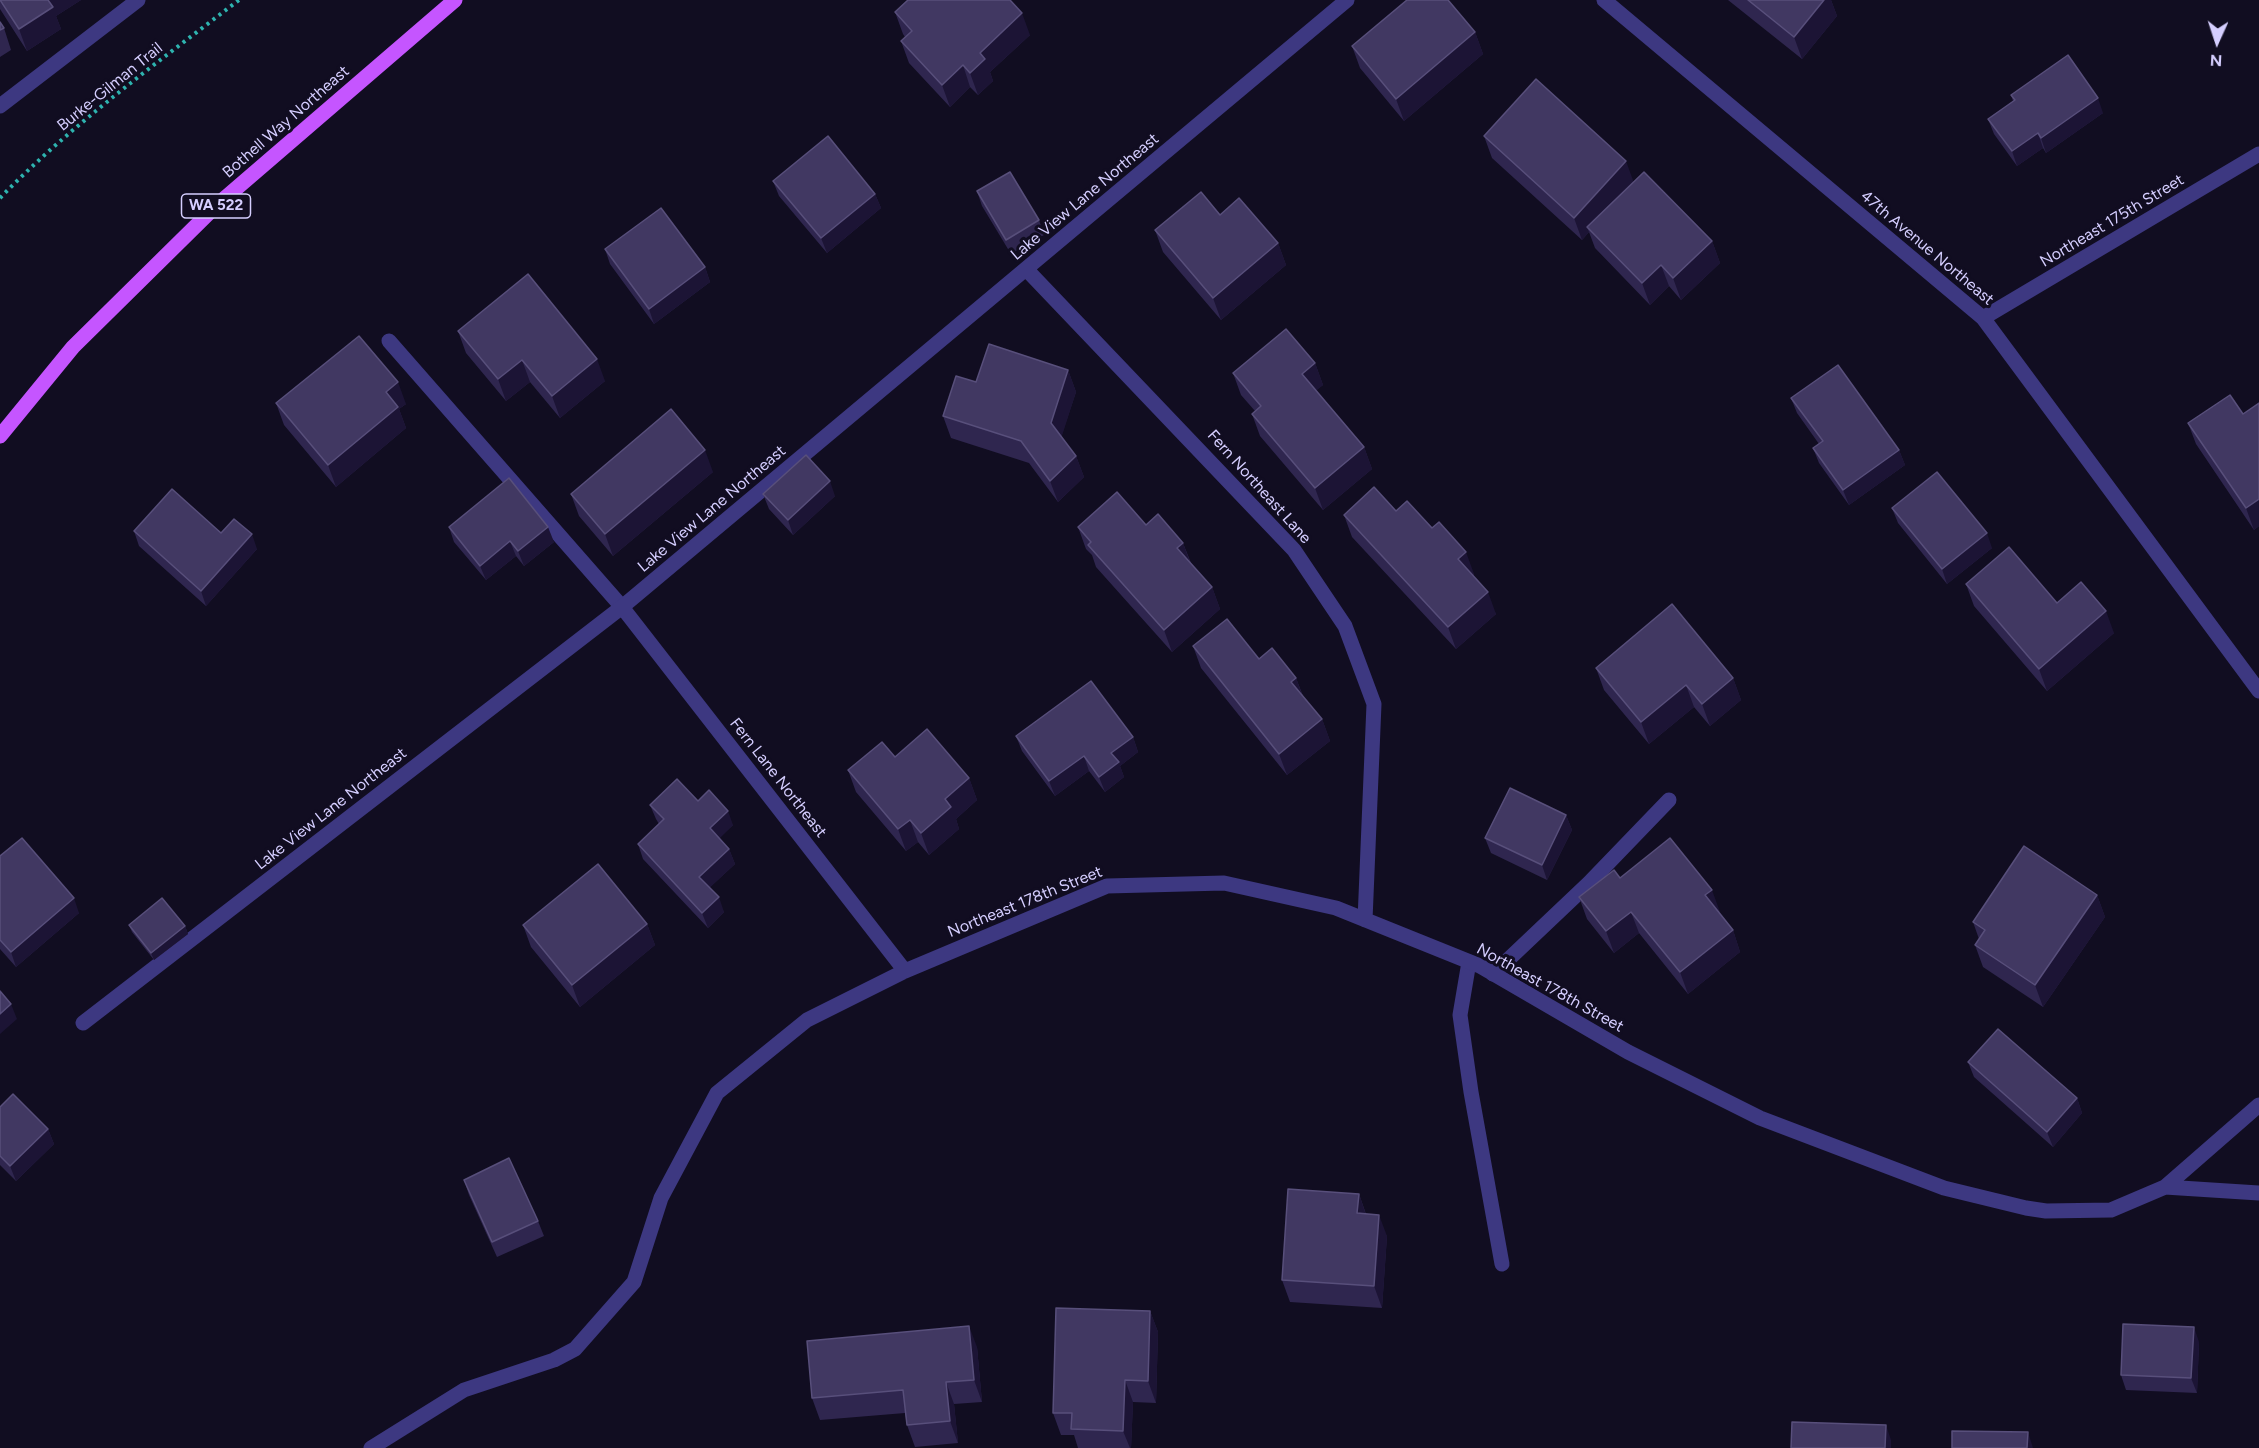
<!DOCTYPE html>
<style>
body{margin:0}
#map{position:relative;width:2259px;height:1448px;overflow:hidden;background:#110d21;font-family:Figtree,sans-serif}
canvas{display:block}
.north{position:absolute;left:2187px;top:12px;width:60px;height:60px;-webkit-text-stroke:4px #110d21;paint-order:stroke;rotate:183deg;font-size:16px;font-weight:700;line-height:24px;text-align:center;color:#d5ceff}
.north::after{content:'';display:block;margin:auto;width:21px;height:27px;background:#d5ceff;clip-path:polygon(50% 0,100% 100%,50% 72%,0 100%)}
</style>
<div id="map">
<canvas width="2259" height="1448"></canvas>
<div class="north">N</div>
</div>
<script>
const ctx = document.querySelector('canvas').getContext('2d');
ctx.lineJoin = 'round';
function strokePath(path, color, width, dash) {
  ctx.strokeStyle = color;
  ctx.lineWidth = width;
  ctx.lineCap = dash ? 'butt' : 'round';
  ctx.setLineDash(dash || []);
  ctx.stroke(path);
}
function fill(path, color) {
  ctx.fillStyle = color;
  ctx.fill(path, 'evenodd');
}
function write(font, color, halo, rows, align = 'center') {
  ctx.font = font + ' Figtree,sans-serif';
  ctx.lineWidth = 6;
  ctx.setLineDash([]);
  ctx.textBaseline = 'middle';
  ctx.strokeStyle = halo;
  ctx.fillStyle = color;
  for (const [text, x, y, turn = 0] of rows) {
    ctx.save();
    ctx.translate(x, y);
    ctx.rotate((+turn || 0) * Math.PI / 180);
    ctx.textAlign = isNaN(turn) ? turn : align;
    if (halo) ctx.strokeText(text, 0, 0);
    ctx.fillText(text, 0, 0);
    ctx.restore();
  }
}
const path = new Path2D(`
 M0,198c72,-74 158,-136 239,-198`);
const service = new Path2D(`
 M389,341l233,266
 M1469,962l-9,53 11,77 31,172
 M1493,974l96,-91 80,-83`);
const minor = new Path2D(`
 M0,106l138,-106
 M1027,270l267,280 51,76 29,78 -9,216
 M622,607l283,364
 M83,1023l539,-416 725,-607
 M2165,1187l94,6
 M371,1448l93,-58 90,-30 21,-11 59,-67 27,-84 56,-105 90,-73 98,-49 202,-85 117,-3 112,25 144,58 148,86 132,66 184,70 82,20 20,3 65,-1 54,-23 94,-82`);
const tertiary = new Path2D(`
 M1604,0l379,318 276,373
 M1983,318l276,-164`);
const primary = new Path2D(`
 M0,436l73,-89 144,-142 238,-205`);
const wall = new Path2D(`
 M0,0h81l-25,16 5,13 -34,22 -27,-42z
 M1728,0h103l6,16 -35,43z
 M895,12l135,23 -40,37 3,9 -15,14 -8,-8 -20,20 -41,-44 -8,-22 4,-4 -2,-3z
 M0,22l4,6 7,22 -11,7z
 M1475,32l8,22 -79,67 -44,-53 -8,-22z
 M2011,95l92,18 -57,40 -3,-5 -26,18 -23,-32 -6,-15 25,-18z
 M1484,136l150,46 78,59 8,22 -39,37 -12,-14 -19,19 -55,-57 -6,-16 -7,8 -90,-82z
 M773,181l102,13 6,14 -54,45 -48,-57z
 M977,191l62,29 5,15 -33,19 -29,-48z
 M1220,215l58,28 8,22 -65,55 -58,-68 -8,-22z
 M605,249l100,18 5,15 -56,42 -44,-60z
 M458,331l147,50 -45,37 -30,-36 -24,19 -40,-48z
 M1315,363l8,22 -7,5 48,57 8,22 -49,41 -63,-74 -8,-22 3,-3 -14,-16 -8,-22z
 M1068,370l8,22 -15,45 15,19 8,21 -26,25 -29,-39 -78,-25 -8,-22 33,-34z
 M1791,398l108,52 6,15 -56,40 -30,-42 -6,-15 6,-4 -22,-31z
 M276,403l130,1 -7,5 7,19 -70,59 -52,-62z
 M2259,403v123l-5,4 -58,-86 -8,-21 55,-9z
 M713,472l-100,84 -34,-40 -8,-22z
 M763,494l72,2 -42,39 -24,-26z
 M1892,508l100,40 -45,36 -49,-61z
 M1396,511l78,63 -1,1 23,39 -40,35 -104,-112 -8,-22z
 M1146,525l37,18 8,20 21,24 8,22 -48,43 -76,-85 -4,-12 -6,-6 -8,-22z
 M449,527l105,15 -30,24 -8,-10 -30,24 -32,-38z
 M134,531l87,2 36,16 -51,57 -67,-60z
 M1966,584l91,19 57,30 -67,58 -73,-85z
 M1193,646l66,13 37,19 7,18 19,23 8,22 -43,34 -86,-107z
 M1596,668l137,10 8,22 -31,26 -16,-19 -45,37 -45,-54z
 M1016,736l117,1 5,15 -18,14 4,11 -19,15 -16,-21 -34,25 -33,-45z
 M895,757l74,21 8,22 -21,19 3,10 -30,26 -11,-13 -12,9 -50,-59 -8,-22z
 M698,801l35,24 -14,13 10,11 6,15 -26,24 15,24 -16,16 -65,-69 -5,-15 21,-20 -3,-5 -6,-14z
 M1566,815l6,15 -25,50 -56,-27 -6,-15z
 M0,856l79,57 -63,54 -16,-18z
 M1620,878l100,34h-1l14,18 7,22 -52,42 -49,-61 -25,20 -27,-34 -8,-22z
 M2097,895l8,22 -62,90 -60,-40 -8,-22 4,-6 -6,-17z
 M647,924l8,21 -75,62 -49,-60 -8,-22z
 M129,925l56,1 3,8 -34,26 -22,-28z
 M1968,1062l109,36 5,15 -29,34 -79,-70z
 M0,1107l48,22 6,15 -38,37 -16,-16z
 M464,1180l74,41 6,15 -47,21 -28,-62z
 M1359,1194l7,20 21,22 -5,72 -92,-6 -8,-22z
 M1150,1311l8,21 -2,71 -23,-1 -2,46h-53l-4,-13h-13l-8,-22z
 M2199,1342l-2,51 -71,-3 -5,-15z
 M977,1347l5,55 -28,2 4,39 -43,4 -8,-22 -2,-12 -85,7 -8,-22z`);
const shadedWall = new Path2D(`
 M47,0h34l-25,16 5,13 -34,22 -8,-22z
 M1824,0h7l6,16 -35,43 -8,-22z
 M1022,13l8,22 -40,37 3,9 -15,14 -8,-22 10,-20z
 M1475,32l8,22 -79,67 -8,-22z
 M963,65l7,22 -20,20 -8,-22z
 M2098,98l5,15 -57,40 -5,-15z
 M2038,133l5,15 -26,18 -5,-15z
 M1626,161l8,22 -47,44 2,5 -7,8 -8,-22z
 M875,194l6,14 -54,45 -6,-15z
 M1712,241l8,22 -39,37 -8,-22z
 M1278,243l8,22 -65,55 -8,-22z
 M1661,265l8,21 -19,19 -8,-22z
 M705,267l5,15 -56,42 -5,-15z
 M597,359l8,22 -45,37 -8,-22z
 M522,360l8,22 -24,19 -8,-22z
 M1315,363l8,22 -13,11 -8,-22z
 M1068,370l8,22 -17,53 -8,-22z
 M398,382l8,22 -7,5 7,19 -70,59 -8,-22 58,-73z
 M1364,447l8,22 -49,41 -8,-22z
 M705,450l8,22 -100,84 -8,-22z
 M1899,450l6,15 -56,40 -6,-15z
 M1076,456l8,21 -26,25 -8,-21z
 M830,481l5,15 -42,39 -5,-15z
 M2259,499v27l-5,4 -8,-22z
 M548,527l6,15 -30,24 -6,-15z
 M1987,533l5,15 -45,36 -5,-15z
 M252,534l5,15 -51,57 -5,-15z
 M510,541l6,15 -30,24 -6,-14z
 M1183,543l8,22 -14,-17z
 M1466,552l8,22 -8,7 -8,-22z
 M1212,587l8,22 -48,43 -8,-22z
 M1488,592l8,22 -40,35 -8,-22z
 M2106,611l8,22 -67,58 -8,-22z
 M1296,678l8,22 -13,-18z
 M1733,678l8,22 -31,26 -8,-22z
 M1686,685l8,22 -45,37 -8,-22z
 M1322,719l8,22 -43,34 -8,-21z
 M1133,737l5,15 -18,14 4,11 -19,15 -6,-15 12,-24z
 M1084,756l5,15 -34,25 -6,-15z
 M969,778l8,22 -21,19 3,10 -30,26 -8,-22 24,-34z
 M728,811l5,14 -18,18 -5,-15z
 M1566,815l6,15 -25,50 -5,-15z
 M910,820l8,22 -12,9 -8,-22z
 M729,849l6,15 -30,28 -6,-15z
 M1712,890l8,22 -7,5 -8,-22z
 M2097,895l8,22 -62,90 -8,-22z
 M719,897l5,15 -16,16 -6,-15z
 M74,898l5,15 -63,54 -5,-15z
 M1631,912l8,21 -25,20 -8,-22z
 M647,924l8,21 -75,62 -8,-22z
 M185,926l3,8 -34,26 -3,-7z
 M1733,930l7,22 -52,42 -8,-22z
 M11,1004l6,15 -17,15v-20z
 M2077,1098l5,15 -29,34 -6,-15z
 M48,1129l6,15 -38,37 -6,-15z
 M1359,1194l7,21 -9,-2z
 M1379,1215l8,21 -5,72 -8,-22z
 M1150,1311l8,21 -2,71 -8,-22z
 M969,1326l8,21 5,55 -8,-22z
 M2194,1327l5,15 -2,51 -6,-15z
 M1125,1380l8,22 -2,46h-1l-7,-17z
 M946,1382l8,22 4,39 -8,-22z
 M1886,1425l5,15v8h-6z
 M2028,1432l5,16h-6z`);
const building = new Path2D(`
 M0,0h48l5,7 -34,22z
 M908,0h102l12,13 -42,40 5,6 -15,14 -7,-8 -21,20 -41,-44 11,-10 -17,-19z
 M1407,0h41l27,32 -79,67 -44,-53z
 M1748,0h76l-30,37z
 M0,22l4,6 -4,2z
 M2068,55l30,43 -57,40 -3,-5 -26,18 -24,-32 27,-19 -4,-5z
 M1536,79l90,82 -52,57 -90,-82z
 M828,136l47,58 -54,44 -48,-57z
 M1010,172l29,48 -33,20 -29,-49z
 M1644,172l68,69 -39,37 -12,-13 -19,18 -55,-56z
 M1201,192l19,23 19,-17 39,45 -65,55 -58,-68z
 M661,208l44,59 -56,42 -44,-60z
 M528,274l69,85 -45,37 -30,-36 -24,19 -40,-48z
 M1286,329l29,34 -13,11 62,73 -49,41 -63,-74 9,-8 -28,-33z
 M359,336l39,46 -12,10 12,15 -70,58 -52,-62z
 M989,344l79,26 -17,53 25,33 -26,25 -29,-40 -78,-25 13,-40 20,6z
 M1838,365l61,85 -56,40 -30,-42 10,-7 -32,-43z
 M2230,395l13,19 16,-11v96l-13,9 -58,-85z
 M671,409l34,41 -100,84 -34,-40z
 M806,455l24,26 -42,39 -25,-26z
 M1937,472l50,61 -45,36 -50,-61z
 M509,478l39,49 -30,24 -8,-10 -30,25 -31,-39z
 M1374,487l22,24 11,-10 25,27 7,-6 27,30 -8,7 30,33 -40,35 -104,-112z
 M172,489l49,44 13,-14 18,15 -51,57 -67,-60z
 M1117,492l29,33 12,-11 25,29 -6,5 35,39 -48,43 -76,-85 3,-3 -13,-15z
 M2009,547l48,56 24,-21 25,29 -67,58 -73,-85z
 M1672,604l61,74 -31,26 -16,-19 -45,37 -45,-54z
 M1227,619l32,40 13,-11 24,30 -5,4 31,37 -43,35 -86,-108z
 M1091,681l42,56 -22,16 8,9 -20,15 -15,-21 -35,25 -33,-45z
 M927,729l42,49 -24,21 6,8 -30,26 -11,-13 -12,9 -50,-59 34,-28 13,15z
 M677,779l21,22 11,-11 19,21 -18,17 19,21 -30,28 20,20 -17,16 -64,-69 26,-25 -14,-14z
 M1510,788l56,27 -24,50 -57,-27z
 M22,838l52,60 -63,54 -11,-12v-84z
 M1670,838l42,52 -7,5 28,35 -53,42 -49,-60 -25,19 -27,-34 35,-27 6,8z
 M2024,846l73,49 -62,90 -60,-40 10,-15 -12,-8z
 M598,864l49,60 -75,61 -49,-60z
 M162,898l23,28 -34,27 -22,-28z
 M0,991l11,13 -11,10z
 M1998,1029l79,69 -30,34 -79,-70z
 M13,1094l35,35 -38,37 -10,-10v-49z
 M509,1158l29,63 -46,21 -28,-62z
 M1288,1189l71,5 -2,19 22,2 -5,71 -92,-6z
 M1056,1308l94,3 -2,70 -23,-1 -2,51 -52,-2 1,-16h-19z
 M2123,1324l71,3 -3,51 -70,-3z
 M969,1326l5,54 -28,2 4,39 -43,4 -4,-35 -91,8 -5,-57z
 M1792,1422l94,3 -1,23h-94z
 M1952,1431l76,1 -1,16h-75z`);
const shields = [
 [216,206,69]
];
const shieldNames = [
 ["WA 522",216,206]
];
const streetNames = [
 ["Burke-Gilman Trail",110,87,-39],
 ["Bothell Way Northeast",286,122,-41],
 ["Lake View Lane Northeast",1085,197,-40],
 ["Northeast 175th Street",2112,221,-31],
 ["47th Avenue Northeast",1927,248,40],
 ["Fern Northeast Lane",1259,487,48],
 ["Lake View Lane Northeast",712,509,-40],
 ["Fern Lane Northeast",778,778,52],
 ["Lake View Lane Northeast",331,809,-38],
 ["Northeast 178th Street",1025,902,-22],
 ["Northeast 178th Street",1550,988,29]
];
strokePath(path, '#2eb3af', 4, [3, 4.5]);
strokePath(service, '#3d3881', 15);
strokePath(minor, '#3d3881', 15);
strokePath(tertiary, '#3d3881', 15);
strokePath(primary, '#c555ff', 15);
fill(wall, '#2f264f');
fill(shadedWall, '#1c1435');
fill(building, '#413862');
strokePath(building, '#584f7b', 1.5);
for (const [x, y, w] of shields) {
  const box = new Path2D();
  box.roundRect(x - w / 2, y - 12, w, 24, 4.5);
  ctx.fillStyle = '#110d21';
  ctx.fill(box);
  strokePath(box, '#d5ceff', 1.5);
}
write('bold 15px', '#d5ceff', null, shieldNames);
write('16px', '#d5ceff', '#110d21', streetNames);
</script>
